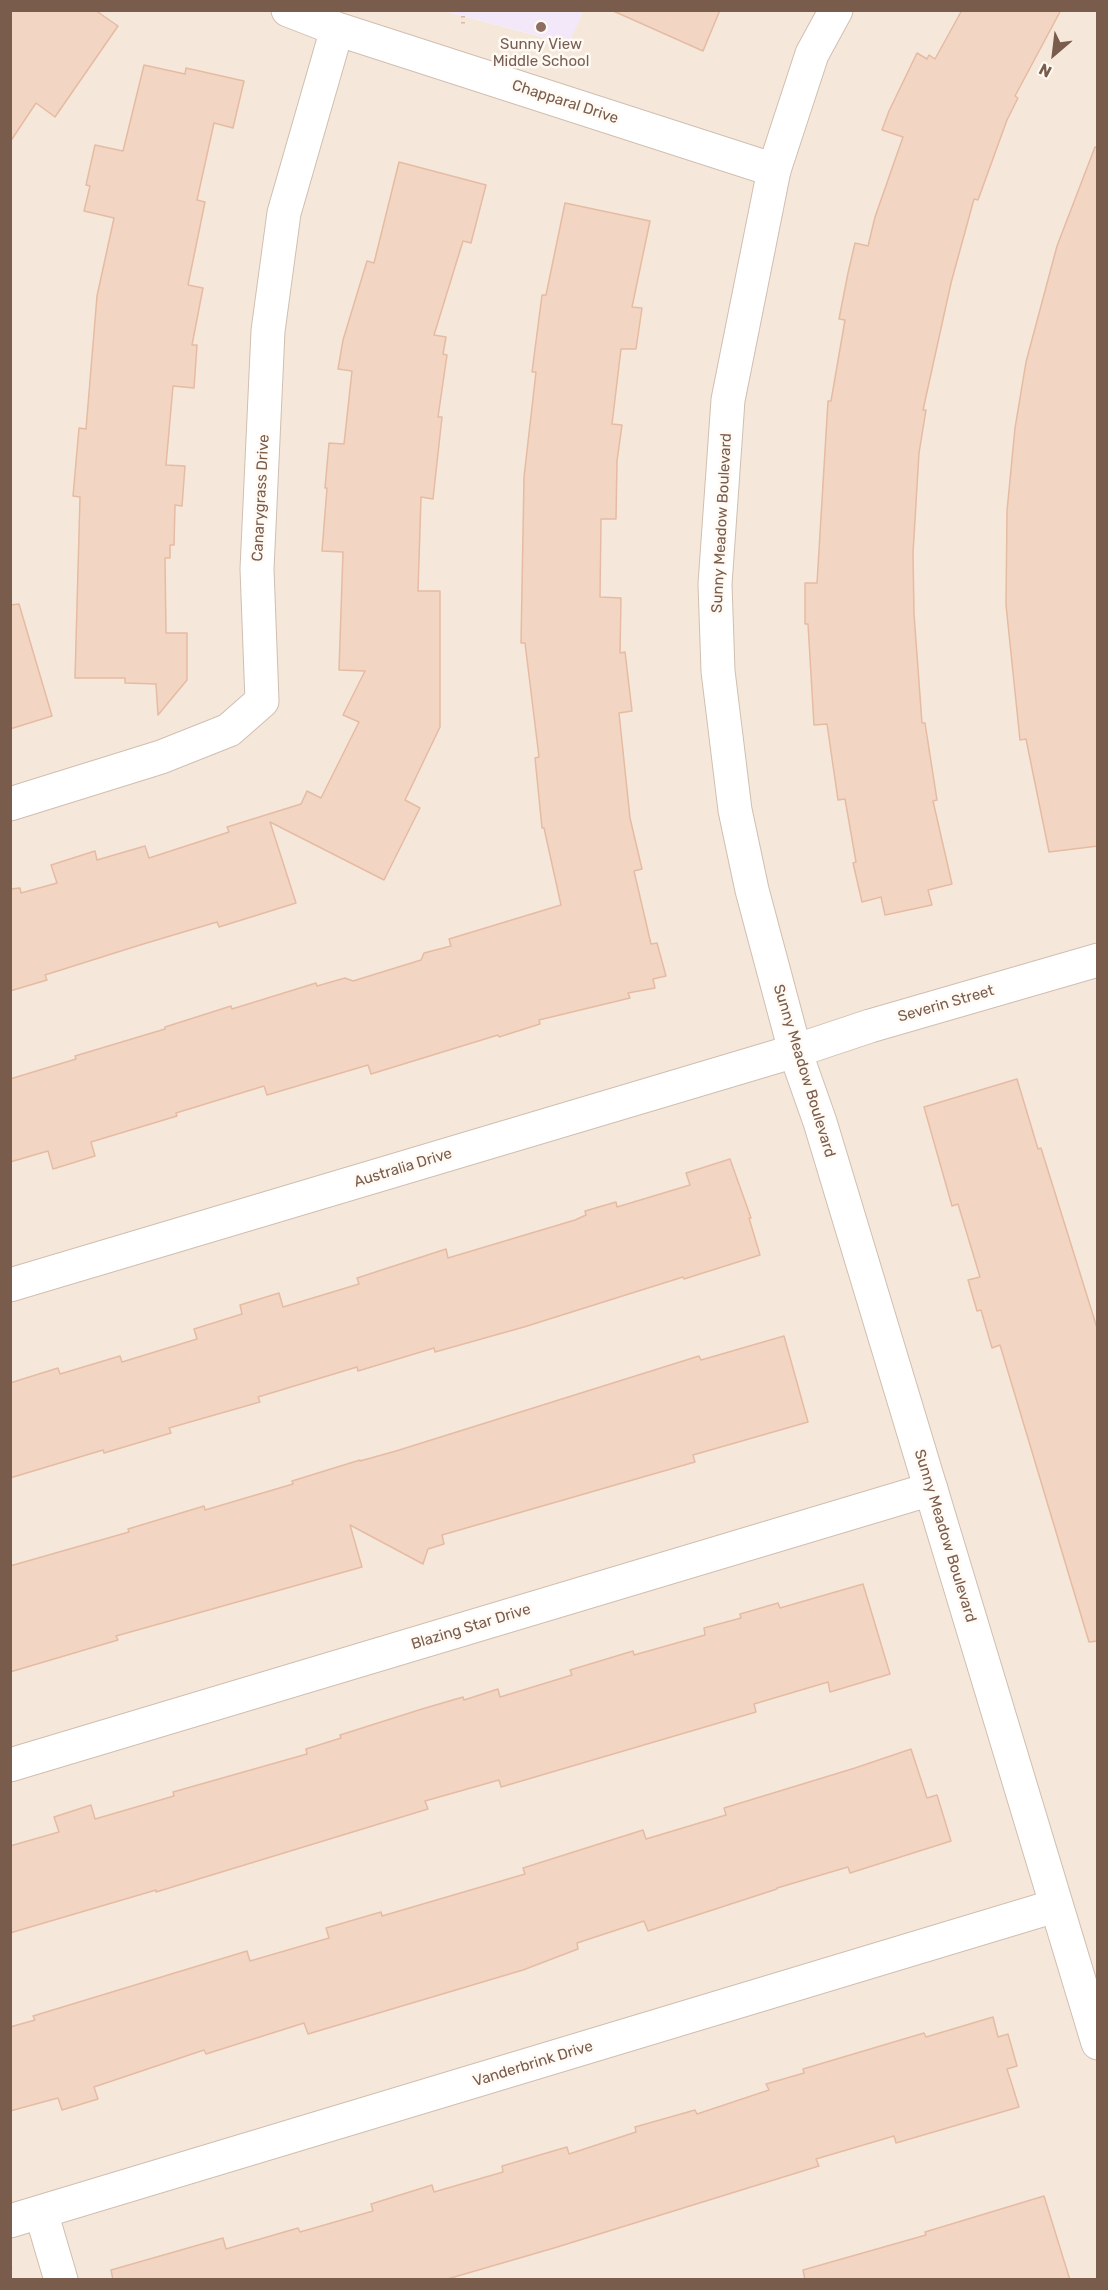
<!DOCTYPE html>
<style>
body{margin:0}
#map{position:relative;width:1108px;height:2290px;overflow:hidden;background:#fdf6ec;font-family:Rubik,sans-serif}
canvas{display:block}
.frame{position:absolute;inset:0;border:12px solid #7a5c4d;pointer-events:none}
.north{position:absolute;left:1024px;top:24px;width:60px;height:60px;-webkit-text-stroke:4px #fffaf3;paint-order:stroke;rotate:208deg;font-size:16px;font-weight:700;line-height:24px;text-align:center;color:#7a5c4d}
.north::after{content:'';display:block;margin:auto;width:21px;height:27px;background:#7a5c4d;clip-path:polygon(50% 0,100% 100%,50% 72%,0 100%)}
</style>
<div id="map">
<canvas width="1108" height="2290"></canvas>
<div class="frame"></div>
<div class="north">N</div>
</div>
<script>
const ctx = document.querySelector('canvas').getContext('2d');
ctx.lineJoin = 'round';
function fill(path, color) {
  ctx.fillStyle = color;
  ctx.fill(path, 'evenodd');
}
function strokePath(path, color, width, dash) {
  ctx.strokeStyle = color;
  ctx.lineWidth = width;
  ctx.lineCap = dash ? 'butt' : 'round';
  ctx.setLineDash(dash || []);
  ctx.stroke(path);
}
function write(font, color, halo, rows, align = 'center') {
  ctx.font = font + ' Rubik,sans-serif';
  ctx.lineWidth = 5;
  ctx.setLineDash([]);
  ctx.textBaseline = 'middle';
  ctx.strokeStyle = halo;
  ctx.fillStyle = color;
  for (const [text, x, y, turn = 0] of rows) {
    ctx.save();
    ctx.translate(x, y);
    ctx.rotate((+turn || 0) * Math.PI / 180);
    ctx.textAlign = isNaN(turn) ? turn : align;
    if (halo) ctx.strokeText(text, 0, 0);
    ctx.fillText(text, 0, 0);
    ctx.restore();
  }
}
const residential = new Path2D(`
 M11,11h433l124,33 15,-33h514v2268l-1086,1z`);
const education = new Path2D(`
 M444,11l139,-1v1l-14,33z`);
const building = new Path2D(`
 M10,10h85l23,16 -63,91 -19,-14 -26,39z
 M611,10h109l-17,41z
 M962,10h99l-46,86 3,2 -11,22 -29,80 -4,-1 -23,84 -28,127h3l-7,43 -6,100 1,61 8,109h3l12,77 -4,1 19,83 -24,6 4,15 -47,10 -4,-18 -19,5 -9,-39 3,-1 -11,-63 -7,1 -11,-76 -13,1 -6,-101h-3v-41h12l11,-182h3l14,-81 -6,-1 9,-46 7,-30 13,3 7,-29 28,-80 -21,-7 7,-19 28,-58 10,6 2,-4 6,4z
 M144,65l41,9 1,-6 58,13 -11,47 -19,-5 -17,77 8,2 -17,83 15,3 -11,57h5l-3,43 -21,-2 -7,79 19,1 -3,40 -7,-1 -1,40h-4v13h-5l1,75h21v47l-29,35 -2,-31 -31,-1v-5h-50l5,-181 -7,-1 6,-68 7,1 11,-133 17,-78 -30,-7 6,-25 -4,-1 9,-40 28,6z
 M1095,147l3,1v698l-49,6 -23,-113 -6,1 -14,-135 1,-94 8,-83 11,-66 31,-116z
 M399,162l87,23 -15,58 -8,-2 -29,94 12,2 -3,17 4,1 -9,62h4l-9,82 -12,-2 -3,94h22v136l-35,73 15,8 -36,72 -114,-58 26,81 -77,24 -2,-5 -77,23 -95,30 2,5 -37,11v-102l10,-1 1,5 36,-10 -6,-18 44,-14 2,9 48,-14 4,12 80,-26 -2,-5 74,-23 6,-13 14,7 38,-76 -16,-7 22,-44 -26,-1 4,-118 -21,-1 5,-63h-2l4,-45 15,1 8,-73 -14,-2 5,-29 24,-79 7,2z
 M565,203l85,18 -18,86 10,1 -6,41h-15l-9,75 10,1 -5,36 -1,58h-15l-1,78 21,1 -1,55 5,-1 7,59 -13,2 11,105 12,51 -8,2 17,73 6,-1 9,33 -13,3 2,9 -27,5 2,5 -91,22 1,4 -41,13 -1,-2 -127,39 -3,-9 -101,30 -3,-9 -88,27 1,3 -86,26 4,14 -42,13 -5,-18 -38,11v-83l66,-20 -1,-3 90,-27v-2l66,-21 1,3 84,-26 1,3 28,-8 8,3 68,-21 3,-7 27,-7 -2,-7 112,-34 -17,-77h-2l-7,-70 4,-1 -14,-114h-4l3,-166 12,-105h-4l10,-77h4z
 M19,604l33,112 -42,13v-124z
 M1017,1079l21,70 3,-1 57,183v310l-9,1 -89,-297 -8,3 -11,-38 -4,1 -9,-31 12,-3 -22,-73 -6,2 -28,-99z
 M730,1159l21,59h-2l11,37 -76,24 -1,-2 -159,50 -89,25 -1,-4 -76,23 -1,-4 -99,30 2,5 -91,26 2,5 -67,20 -1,-3 -93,28v-95l48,-15 2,6 60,-18 2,6 75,-23 -3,-10 48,-15 -2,-9 39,-12 4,14 76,-23 -2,-6 89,-29 2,9 127,-38 11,-5 -1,-4 31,-9 1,5 73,-22 -4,-12z
 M784,1336l24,86 -115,33 2,7 -253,73 2,9 -16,5 -5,15 -73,-39 12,42 -246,69 2,4 -108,32v-106l119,-34 -1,-3 76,-23 1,4 88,-26 -1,-3 68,-21v1l36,-10 303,-95 2,4z
 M863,1584l27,90 -60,18 -2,-10 -74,22 2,8 -255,75 -2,-7 -74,21 3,8 -272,83v-2l-146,43v-87l49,-14 -5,-15 37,-12 4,14 79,-23 -1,-4 134,-38 -1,-5 35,-11 -1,-3 82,-26 41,-12 1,3 34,-11 2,8 72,-22 -2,-5 63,-19 1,4 71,-20 -1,-7 37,-10 -1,-4 38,-11 2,5z
 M911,1749l16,49 10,-3 14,46 -101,32 -2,-6 -71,21v1l-129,42 -4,-10 -67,22 1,6 -55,21 -215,64 -4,-11 -98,31 -2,-4 -110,37 4,12 -36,11 -4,-12 -48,13v-84l25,-7 -2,-4 214,-65 3,10 79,-23 -3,-10 55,-16 1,4 143,-42 -2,-6 120,-38 3,9 80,-24 -2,-7 131,-40z
 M993,2017l5,20 10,-3 9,32 -10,3 12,38 -123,36 -2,-7 -78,23 3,7 -265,82 -110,32h-331l-2,-10 112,-32 3,11 72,-21 2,4 73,-21 -2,-7 61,-19 2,7 69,-20 -1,-6 65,-19 2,7 67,-22 -1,-5 60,-17 2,4 72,-24 -3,-6 38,-11 -1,-4 121,-36 2,4z
 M1044,2196l26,84h-265l-2,-10 123,-35 -1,-3z`);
const path = new Path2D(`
 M463,10v16
 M10,2268l2,-3`);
const minor = new Path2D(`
 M288,10l49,19 437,141
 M10,804l151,-47 68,-27 33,-29 -5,-132 11,-238 16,-118 53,-184
 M10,1285l785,-234 75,-25 228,-66
 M10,1765l921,-276
 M41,2212l20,68
 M10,2221l1045,-315`);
const tertiary = new Path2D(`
 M836,10l-24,44 -38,116 -46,230 -13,184 3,87 17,139 17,80 43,161 25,71 278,921`);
const markers = [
 [541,27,6,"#8d6e63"]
];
const educationNames = [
 ["Sunny View",541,45],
 ["Middle School",541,62]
];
const streetNames = [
 ["Chapparal Drive",565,102,18],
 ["Canarygrass Drive",261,498,-87],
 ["Sunny Meadow Boulevard",722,523,-87],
 ["Severin Street",946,1004,-16],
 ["Sunny Meadow Boulevard",804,1071,73],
 ["Australia Drive",403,1168,-17],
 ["Sunny Meadow Boulevard",945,1536,73],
 ["Blazing Star Drive",471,1627,-17],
 ["Vanderbrink Drive",533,2064,-17]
];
fill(residential, '#f5e8da');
fill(education, '#f3e8fa');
fill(building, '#f3d5c3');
strokePath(building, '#e6bba3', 1.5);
strokePath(minor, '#d1beb0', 35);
strokePath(tertiary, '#d1beb0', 35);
strokePath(path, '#d9b8a5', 4, [1.5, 4.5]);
strokePath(minor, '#fff', 33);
strokePath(tertiary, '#fff', 33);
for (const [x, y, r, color] of markers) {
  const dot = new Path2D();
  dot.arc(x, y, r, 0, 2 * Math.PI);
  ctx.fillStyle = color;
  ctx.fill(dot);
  strokePath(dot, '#fffaf3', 2);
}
write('15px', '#785e54', '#fffaf3', educationNames);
write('15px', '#7a5c4d', '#fffaf3', streetNames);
</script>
